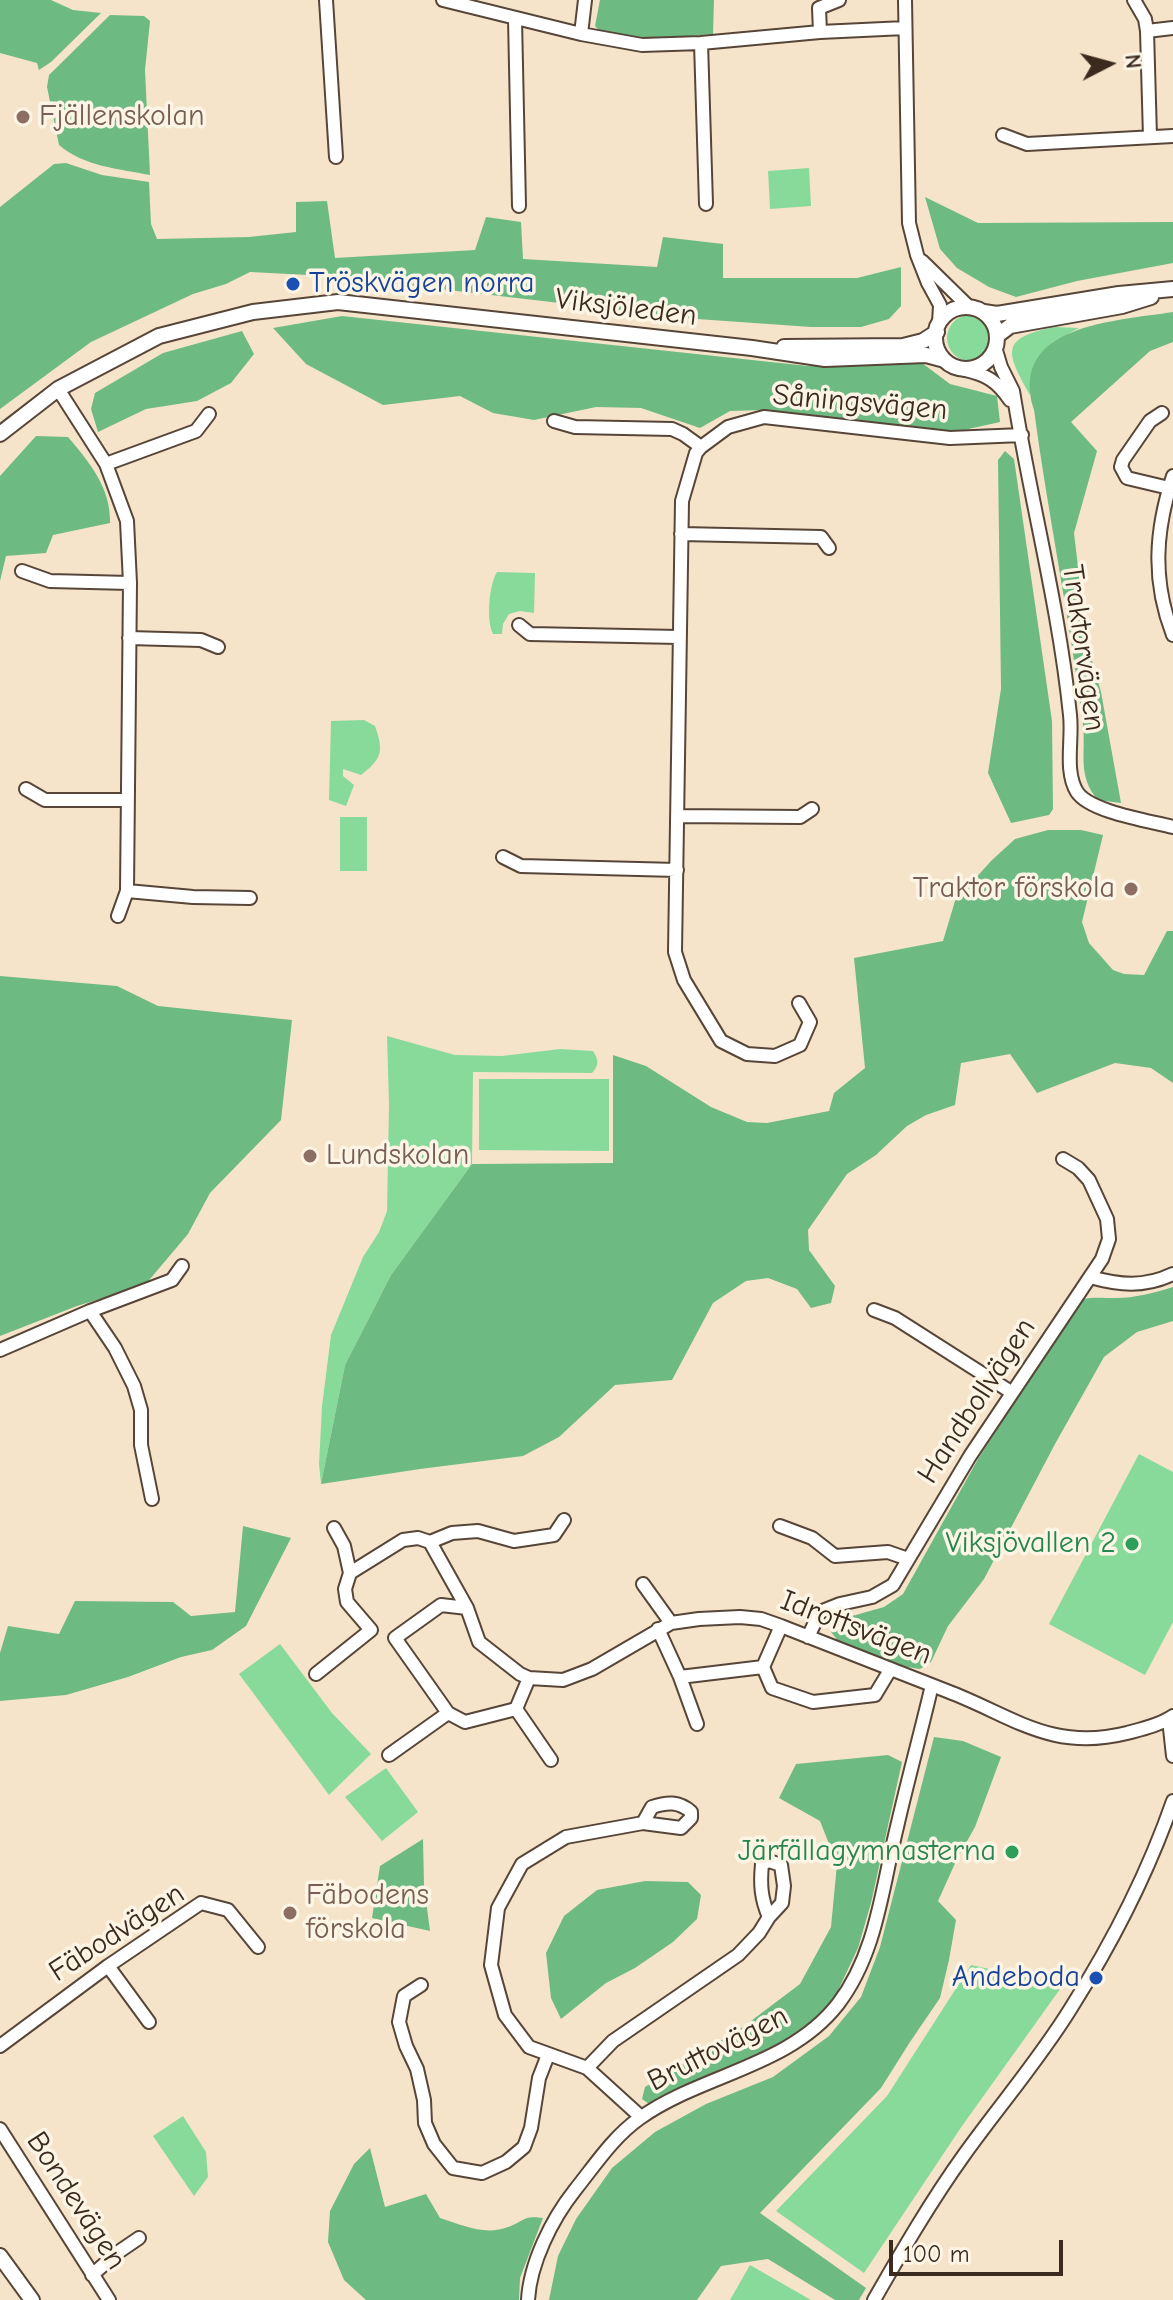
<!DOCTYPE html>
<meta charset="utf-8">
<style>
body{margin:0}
#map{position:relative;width:1173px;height:2300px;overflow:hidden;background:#f6e4ca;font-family:"Comic Neue",sans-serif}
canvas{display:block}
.north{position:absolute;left:1069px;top:24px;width:80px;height:80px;-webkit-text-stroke:6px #fcf5e5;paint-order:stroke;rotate:84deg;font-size:22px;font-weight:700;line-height:32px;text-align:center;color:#3b2a1e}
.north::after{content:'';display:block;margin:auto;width:28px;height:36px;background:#3b2a1e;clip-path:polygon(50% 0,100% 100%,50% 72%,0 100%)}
.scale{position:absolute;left:889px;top:2240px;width:174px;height:36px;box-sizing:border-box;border:4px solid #3b2a1e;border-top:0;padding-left:10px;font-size:24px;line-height:28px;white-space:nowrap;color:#3b2a1e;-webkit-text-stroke:6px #fcf5e5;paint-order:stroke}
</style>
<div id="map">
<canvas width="1173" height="2300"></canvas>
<div class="north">N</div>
<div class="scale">100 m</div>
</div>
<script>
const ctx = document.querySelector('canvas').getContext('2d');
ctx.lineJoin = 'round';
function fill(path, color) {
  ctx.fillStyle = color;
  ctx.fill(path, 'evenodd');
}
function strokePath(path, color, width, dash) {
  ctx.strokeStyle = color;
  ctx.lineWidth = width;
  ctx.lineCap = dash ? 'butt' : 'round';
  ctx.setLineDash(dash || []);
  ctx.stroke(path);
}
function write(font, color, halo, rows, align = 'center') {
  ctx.font = font + ' "Comic Neue",sans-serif';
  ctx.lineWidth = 7;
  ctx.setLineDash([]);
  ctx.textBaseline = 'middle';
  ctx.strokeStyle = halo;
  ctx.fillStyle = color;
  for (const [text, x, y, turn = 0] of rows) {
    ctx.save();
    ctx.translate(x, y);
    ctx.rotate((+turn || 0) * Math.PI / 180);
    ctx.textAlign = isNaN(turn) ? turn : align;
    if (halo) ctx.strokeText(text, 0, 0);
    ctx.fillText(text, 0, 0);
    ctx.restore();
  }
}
const green = new Path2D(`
 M809,168l2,38 -41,3 -2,-38z
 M947 338a23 23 0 1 1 46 0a23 23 0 1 1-46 0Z
 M1055,327l24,1 -26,14 -22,32 -1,21c-24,-43 -31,-57 25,-68z
 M497,572l38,1 -1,40 -14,-2 -11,3 -6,10 -1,10h-9c-7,-14 -4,-49 4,-62z
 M364,720l11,6c9,25 7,33 -14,49l-18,-6v7l11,9 -8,21 -17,-6 2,-79z
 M340,817h27v54h-27z
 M387,1036l68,19 47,1 58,-7 33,2c6,9 6,14 -1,22l-119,-1 -1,92 -81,111 -46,90 -24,119 -2,-20 3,-58 9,-71 32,-78 16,-25 8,-21 2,-106z
 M479,1079h130v72l-130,-1z
 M1139,1454l34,18v150l-28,53 -96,-51z
 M280,1644l52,69 39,41 -42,41 -90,-121z
 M386,1768l32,44 -36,29 -37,-44z
 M971,1965l92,20 -101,141 -98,147 -88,-62 111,-115z
 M183,2116l23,36 2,25 -14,19 -41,-60z
 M750,2265l61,35h-81z`);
const forest = new Path2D(`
 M0,0h51l22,10 28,3 -50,49 -12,8 -2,-7 -37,-10z
 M600,0h114l-1,34 -72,6 -37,-5 -9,-9z
 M110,15l34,1 6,5 -5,49 5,105c-31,-6 -67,-9 -91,-30l-12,-58 2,-12z
 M66,163l36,12 47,7 2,42 6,15 92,-2 47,-5v-30l31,-1 8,57 140,-8 11,-33 35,5 2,37 134,8 6,-30 60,7v34h134l44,-11v39l-12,13 -28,8h-50l-114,-8 -369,-43 -78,-4 -24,12 -33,10 -102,48 -91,67v-202l54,-43z
 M925,197l53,26 195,-1v41l-96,18 -61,16 -27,-10 -32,-19 -17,-19z
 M1173,312v30l-23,9 -79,71 26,29 -23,82 13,110 14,49 20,111 -23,-3c-21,-24 -12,-46 -15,-75 -13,-106 -35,-210 -49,-315 -27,-86 83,-89 139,-98z
 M342,316l466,50 114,-3 28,21 47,12 3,26 -45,10 -190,-22 -35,1 -30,17 -59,-20 -45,-1 -62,13 -41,-7 -33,-17 -77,9 -77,-41 -33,-36z
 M242,331l12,23 -23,29 -34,18 -51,8 -48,23 -7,-23 4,-16 68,-40z
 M36,436l32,1c22,26 43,51 42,86l-57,12 -7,18 -40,3 -6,25v-105z
 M1005,451l9,8 38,262 1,88 -4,6 -38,8 -23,-50 13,-84 -3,-229z
 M1048,830h33l22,5 -21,87 7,21 24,27 11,4 20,1 23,-44h6v152l-22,-15 -36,-5 -78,30 -27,-39 -49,9 -6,42 -29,10 -19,11 -31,29 -29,19 -39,56 1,20 26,36 -4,17 -20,5 -14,-19 -29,-11 -22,3 -33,22 -41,77 -57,5 -56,52 -36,19 -103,13 -99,15 24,-119 46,-90 81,-111 141,-1v-108l33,11 65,41 36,15 20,1 62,-12 5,-18 31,-25 -11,-110 89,-17 12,-40 36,-40 24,-22z
 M0,976l117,10 41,20 134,14 -11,100 -71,73 -22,41 -43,51 -68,21 -77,30z
 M1173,1287v34l-36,11 -33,25 -49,87 -71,135 -36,47 -17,36 -11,7 -13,-2 -68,-25 -8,-10 7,-12 46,-13 19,-13 75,-135 104,-160c12,-2 21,-1 33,-1 20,0 39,-5 58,-11z
 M243,1526l48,12 -45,88 -34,24 -31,7 -53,20 -62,18 -66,6v-48l8,-27 51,8 16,-33 98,1 18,14 44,-4z
 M934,1737l29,4 38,16 -26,70 -18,32 -19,42 18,19 -7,40 -9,38 -30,44 -29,46 -121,125 106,75 -7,12h-24l-67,-41 -47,7 -24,34h-148l9,-44 18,-37 36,-51 43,-36 51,-28 67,-27 56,-41 32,-39 19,-50z
 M888,1755l14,7 -31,141 -13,45 -24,51 -37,38 -145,69 -10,-7 3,-12 98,-60 57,-43 31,-57 6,-63 -17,-43 -41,-23 17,-34z
 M423,1839l1,46 6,46 -58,-13 8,-52z
 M645,1881l43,1 13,13 -4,24 -24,23 -38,26 -29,15 -45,36 -10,-21 -5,-45 18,-37 33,-26z
 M370,2148l15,59 41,-13 14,24c22,7 45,18 68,9 17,-6 15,-12 35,-9l-23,60 -1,22h-153l-22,-20 -16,-38 2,-31 24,-47z`);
const minor = new Path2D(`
 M326,0l10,157
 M443,0l138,34 61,11 59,-2 119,-11 85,-4
 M905,0l4,223 8,32 11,28 12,22 -1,19
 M1134,0l11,19 2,12 3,106
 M515,19l4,187
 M1147,31l26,-3
 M820,32l-1,-24 20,-8
 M581,34l4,-34
 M701,43l5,161
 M1003,135l24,9 146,-8
 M922,261l47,46
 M995,347l6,20 12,24c17,108 46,215 57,324 3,24 -6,56 7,77 13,20 73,29 96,35
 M965,370c22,5 32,11 45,30
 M58,389l48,75 21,57 3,62 -3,308 -9,25
 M1162,413l-12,8 -27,39 -2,7 6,11 42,10
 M554,421l21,6 97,2 11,5 18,13
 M106,464l90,-33 13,-17
 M1173,476c-18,55 -21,105 0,159
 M681,534l140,3 8,11
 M22,571l28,10 80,2
 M519,625l11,9 149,3
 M129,638l72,2 17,7
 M26,789l19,11h82
 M678,816l122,1 12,-8
 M503,857l18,9 156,4
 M127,891l66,6 57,1
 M799,1003l11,19 -10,23 -25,11 -28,-2 -26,-13 -37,-61 -9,-28 7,-451 14,-48 5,-6 27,-20 36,-10 186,21 72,-3
 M1090,1277c29,8 54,11 83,-3
 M874,1310l21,8 116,74
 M90,1311l25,37 19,38 7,24v35l11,54
 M0,1350l90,-39 82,-31 10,-14
 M780,1526l32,12 23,18 53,-4 20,7
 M334,1528l10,18 6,27
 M430,1542l37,66 12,34 41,32 9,4 34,2 29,-11 79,-46 28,-4 41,-2 21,2 20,7c55,22 111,43 166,65 66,25 104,61 180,42 15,-4 33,-8 46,-17
 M643,1584l28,39
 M467,1608l-26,-3 -46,33 53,75 17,9 51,-13 13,-31
 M781,1626l-18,41 9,21 41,14 62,-7 15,-25
 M658,1629l22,48 83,-10
 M808,1637l12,-25 20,-8 32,-7 21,-12 77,-129 132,-197 7,-20 -2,-20 -18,-39 -11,-12 -15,-9
 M316,1674l55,-44 -24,-28 -2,-13 5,-16 53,-33 15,-2 12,4 22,-9 26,-2 36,10 40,-6 10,-15
 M680,1677l17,47
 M516,1709l35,51
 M1169,1719l4,37
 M389,1755l59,-42
 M108,1966l41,56
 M421,1985l-17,11 -5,26 7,24 11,23 7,31 1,23 9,21 19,24 29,5 24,-11 18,-15 7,-19 8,-50 9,-23
 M0,2046l108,-80 93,-63 27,7 30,37
 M587,2068l26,-27 125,-86 21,-22 10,-16 13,-14 2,-17 -3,-21 -12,-4 -7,3c-2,20 -1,35 7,53
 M641,2117l-54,-49 -58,-21 -24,-32 -14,-50 7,-57 24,-44 44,-27 77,-14 9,-16c15,-5 27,-6 39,5v6l-10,10 -38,-5
 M0,2129l109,171
 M92,2275l25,-22 22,-15
 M528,2300c2,-37 24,-81 47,-110 20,-25 38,-53 65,-72 62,-44 149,-51 198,-114 39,-51 44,-117 59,-177 11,-48 24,-95 35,-142
 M874,2300c28,-49 57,-99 90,-145 35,-49 75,-95 107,-147 41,-65 77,-135 102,-207`);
const major = new Path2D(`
 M935 338a31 31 0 1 1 62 0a31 31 0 1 1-62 0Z
 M984,312l13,2 122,-20 54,-5
 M998,335l12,-9 112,-20 29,-9
 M784,347l119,-1 20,-5 14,-9
 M0,434l58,-45 101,-53 94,-24 85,-10 414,46 73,11 101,-4 15,4
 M0,2256l32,44`);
const markers = [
 [23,117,8,"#8d6e63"],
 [293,284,8,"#1a4fb4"],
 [1131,889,8,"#8d6e63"],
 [310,1156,8,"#8d6e63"],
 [1132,1544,8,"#2e9e5b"],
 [1012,1852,8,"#2e9e5b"],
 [290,1913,8,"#8d6e63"],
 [1096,1978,8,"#1a4fb4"]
];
const educationNames = [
 ["Fjällenskolan",39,117],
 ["Traktor förskola",1115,889,"right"],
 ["Lundskolan",326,1156],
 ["Fäbodens",306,1896],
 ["förskola",306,1930]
];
const transitNames = [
 ["Tröskvägen norra",309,284],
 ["Andeboda",1080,1978,"right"]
];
const streetNames = [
 ["Viksjöleden",626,308,7],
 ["Såningsvägen",860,403,5],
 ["Traktorvägen",1083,648,82],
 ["Handbollvägen",977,1401,-57],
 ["Idrottsvägen",856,1628,21],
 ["Fäbodvägen",117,1933,-33],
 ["Bruttovägen",718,2049,-27],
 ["Bondevägen",76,2201,57]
];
const leisureNames = [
 ["Viksjövallen 2",1116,1544],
 ["Järfällagymnasterna",996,1852]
];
fill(green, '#88da9b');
fill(forest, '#6eba83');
strokePath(minor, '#574638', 16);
strokePath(major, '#574638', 18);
strokePath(minor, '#fff', 12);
strokePath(major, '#fff', 14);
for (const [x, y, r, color] of markers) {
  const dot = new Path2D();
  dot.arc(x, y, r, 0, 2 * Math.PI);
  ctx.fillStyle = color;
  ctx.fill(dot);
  strokePath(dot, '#fcf5e5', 3);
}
write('30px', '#785e54', '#fcf5e5', educationNames, 'left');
write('30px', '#164399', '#fcf5e5', transitNames, 'left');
write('30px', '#3b2a1e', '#fcf5e5', streetNames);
write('30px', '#27864d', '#fcf5e5', leisureNames, 'right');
</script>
